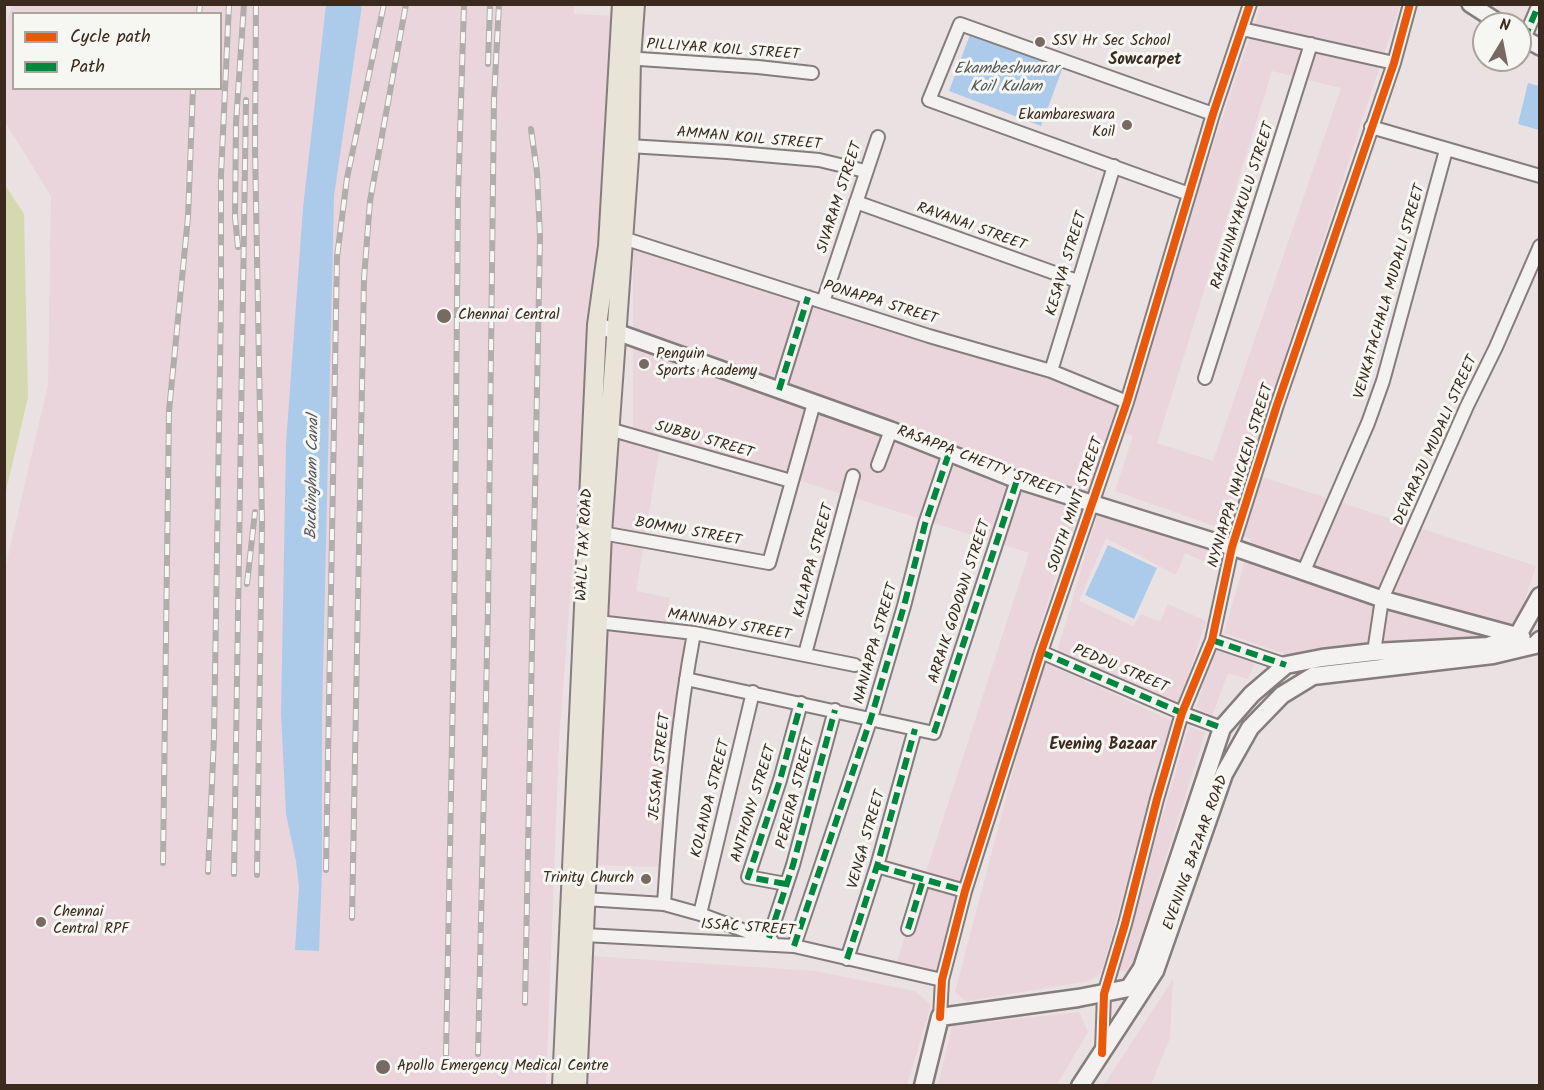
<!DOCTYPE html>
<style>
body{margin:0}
#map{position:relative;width:1544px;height:1090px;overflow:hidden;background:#eae1e3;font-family:Kalam,sans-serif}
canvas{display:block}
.frame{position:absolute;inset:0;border:6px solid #3b2a1e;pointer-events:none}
.legend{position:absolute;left:12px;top:12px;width:210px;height:78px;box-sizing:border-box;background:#f6f6f2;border:2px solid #aba49d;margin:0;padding:8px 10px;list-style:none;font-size:18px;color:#3b2a1e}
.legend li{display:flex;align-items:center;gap:12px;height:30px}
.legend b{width:30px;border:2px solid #aba49d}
.north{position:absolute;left:1472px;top:12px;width:60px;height:60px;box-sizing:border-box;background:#f6f6f2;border:2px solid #aba49d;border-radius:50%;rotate:10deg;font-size:16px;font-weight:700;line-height:24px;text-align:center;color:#3b2a1e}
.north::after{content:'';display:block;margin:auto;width:21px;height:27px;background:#786a63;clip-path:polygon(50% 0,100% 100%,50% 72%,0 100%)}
</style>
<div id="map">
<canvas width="1544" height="1090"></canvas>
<div class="frame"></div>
<ul class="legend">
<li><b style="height:8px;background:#e8590c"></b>Cycle path</li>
<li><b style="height:8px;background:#00873e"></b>Path</li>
</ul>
<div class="north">N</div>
</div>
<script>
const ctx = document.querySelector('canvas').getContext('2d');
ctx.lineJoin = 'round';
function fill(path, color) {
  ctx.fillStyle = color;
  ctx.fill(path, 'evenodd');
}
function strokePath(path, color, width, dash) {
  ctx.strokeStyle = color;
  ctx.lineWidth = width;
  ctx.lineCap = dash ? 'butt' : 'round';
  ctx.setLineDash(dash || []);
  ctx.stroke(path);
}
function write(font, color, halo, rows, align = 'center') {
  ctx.font = font + ' Kalam,sans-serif';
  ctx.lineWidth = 6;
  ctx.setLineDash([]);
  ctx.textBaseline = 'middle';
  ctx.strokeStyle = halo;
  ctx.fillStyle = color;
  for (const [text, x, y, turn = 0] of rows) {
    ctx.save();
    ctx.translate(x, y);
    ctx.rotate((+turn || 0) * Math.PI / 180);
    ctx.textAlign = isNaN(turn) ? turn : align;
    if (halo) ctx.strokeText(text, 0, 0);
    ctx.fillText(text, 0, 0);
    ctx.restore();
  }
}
const built = new Path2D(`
 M574,4v10l40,2 -55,726 -13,343h-541v-516l43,-184 3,-189 -46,-74v-93l7,-24zM14,14h206v74h-206z
 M1261,5h139l-153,467 289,94 -18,54 -19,11 -21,10 -122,3 -65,12 -67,-23 27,-94 -136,-48 18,-55 -9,-3 28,-96 29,-98zM1272,71l69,17 -128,373 -56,-18z
 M630,241l437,139 59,22 -66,159 -128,421 -39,-8 136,-421 -396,-125v-164z
 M619,440l40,12 -23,139 34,7 -6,37 29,5 -27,227 -75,-2z
 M1100,505l113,43 -6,15 -22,-10 -9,22 -70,-37 -27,63 54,25 8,-12 19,8 8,-18 38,17 -28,86 -121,-55z
 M1215,646l41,14 -8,19 -20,-6 -16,43 -16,-8z
 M1042,661l132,61 -73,251 -11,8 -124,20 -11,-9z
 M1189,726l16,7 -75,239 -13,-2z
 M591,956l224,15 100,20 16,14 -24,80 -323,1z
 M1173,979l-3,59 -19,47h-47z
 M1079,1012l9,20 -31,53h-119l14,-59z`);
const green = new Path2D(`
 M5,185l19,29 4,183 -23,98z`);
const water = new Path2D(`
 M326,5h36l-28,191 -12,521v153l-3,81 -24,-1 4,-63 -3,-26 -10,-47 -5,-101 5,-269 17,-236z
 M971,32l92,35 -22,59 -92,-35z
 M1528,83l11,3v44l-21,-6z
 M1108,545l49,23 -23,51 -49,-24z`);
const minor = new Path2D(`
 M1242,29l152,34
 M1524,39l15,-35
 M625,58l133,9 54,6
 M1371,127l169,49
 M629,146l98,6 92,8 46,11
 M1189,194l-260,-94 31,-76 253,90
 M856,202l221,79
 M623,238l306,98 122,35 76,31
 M823,302l55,-165
 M1051,371l63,-205
 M1205,378l106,-334
 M779,390l29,-93
 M609,429l182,52
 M878,465l13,-35
 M602,533l167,30 45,-160
 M1303,573l65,-150 15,-42 63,-231
 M598,622l96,11 161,32
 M1212,640l74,25
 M1041,652l141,61 40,15
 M1374,652l8,-53 85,-193 29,-59 44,-101
 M805,654l48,-178
 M686,679l248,54 83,-253
 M877,866l88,25
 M786,884l-38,-7 32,-97 21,-77
 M585,899l79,5 36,10 72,27
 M664,904c6,-90 13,-181 30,-271
 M700,914l53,-222
 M908,929l15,-49
 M584,935l210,11 148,34
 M769,938l24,-73 42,-155
 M794,946l77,-228 33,-112 21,-82 24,-71
 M847,959l30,-93 38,-137
 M940,1017l2,-37 23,-89 76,-239 86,-250 86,-288 37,-110
 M1102,1051l2,-57 21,-70 32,-125 25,-86 30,-73 20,-93 45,-142 117,-342 16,-59`);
const tertiary = new Path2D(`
 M1470,4l31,20
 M1520,36l20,11
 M597,325l294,105 126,50 215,67 150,52 140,38`);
const secondary = new Path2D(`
 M923,1086l17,-69 138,-19 51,-10 13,-20 80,-240 30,-34 34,-29 36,-7 52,-6 114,-6 30,-11 22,-39
 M1080,1086l75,-115 69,-197 26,-46 32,-33 31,-19 180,-21 42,-10 5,-5`);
const primary = new Path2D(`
 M562,1086l35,-761 11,-79 14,-242
 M577,1086l25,-553 27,-376 2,-98 4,-55`);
const rail = new Path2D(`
 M256,4l-1,144 7,376 -5,351
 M199,14l1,-10
 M488,64l2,-60
 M238,247l-3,-30 1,-94 8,-119
 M247,584l8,-72
 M163,863l6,-452 19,-194 5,-129
 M326,870l11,-613 10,-79 37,-174
 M208,872l6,-135 7,-434v-128l8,-171
 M234,874l12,-774
 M352,918l12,-639 6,-78 36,-197
 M525,1003l15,-766 -3,-65 -6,-43
 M478,1054l10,-446 6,-509 5,-95
 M446,1055l8,-417 4,-440 6,-194`);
const quiet = new Path2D(`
 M1524,39l15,-35
 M779,390l29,-93
 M1212,640l74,25
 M1041,652l141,61 40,15
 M934,733l83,-253
 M877,866l88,25
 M786,884l-38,-7 32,-97 21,-77
 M908,929l15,-49
 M769,938l24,-73 42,-155
 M794,946l77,-228 33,-112 21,-82 24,-71
 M847,959l30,-93 38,-137`);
const cycleway = new Path2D(`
 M940,1017l2,-37 23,-89 76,-239 86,-250 86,-288 37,-110
 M1102,1053l2,-59 21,-70 32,-125 25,-86 30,-73 20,-93 45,-142 117,-342 16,-59`);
const markers = [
 [1040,42,6,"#786a63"],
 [1127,125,6,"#786a63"],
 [444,316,8,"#786a63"],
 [644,364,6,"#786a63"],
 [646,879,6,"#786a63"],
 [41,922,6,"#786a63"],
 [383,1067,8,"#786a63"]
];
const poiNames = [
 ["SSV Hr Sec School",1052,42],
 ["Ekambareswara",1115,116,"right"],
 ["Koil",1115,133,"right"],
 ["Chennai Central",458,316],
 ["Penguin",656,355],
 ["Sports Academy",656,372],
 ["Trinity Church",634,879,"right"],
 ["Chennai",53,913],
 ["Central RPF",53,930],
 ["Apollo Emergency Medical Centre",397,1067]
];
const streetNames = [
 ["PILLIYAR KOIL STREET",723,51,4],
 ["AMMAN KOIL STREET",749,140,5],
 ["SIVARAM STREET",841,198,-72],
 ["RAGHUNAYAKULU STREET",1244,206,-72],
 ["RAVANAI STREET",971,228,20],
 ["KESAVA STREET",1068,264,-73],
 ["VENKATACHALA MUDALI STREET",1391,292,-74],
 ["PONAPPA STREET",880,304,17],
 ["SUBBU STREET",704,441,16],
 ["DEVARAJU MUDALI STREET",1437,441,-66],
 ["RASAPPA CHETTY STREET",979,463,21],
 ["NYNIAPPA NAICKEN STREET",1242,476,-73],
 ["SOUTH MINT STREET",1077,505,-71],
 ["BOMMU STREET",688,533,10],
 ["WALL TAX ROAD",586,545,-87],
 ["KALAPPA STREET",815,561,-75],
 ["ARRAIK GODOWN STREET",961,602,-72],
 ["MANNADY STREET",729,626,10],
 ["NANIAPPA STREET",877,644,-74],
 ["PEDDU STREET",1120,670,23],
 ["JESSAN STREET",661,767,-84],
 ["PEREIRA STREET",797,794,-75],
 ["KOLANDA STREET",712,799,-76],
 ["ANTHONY STREET",755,804,-73],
 ["VENGA STREET",868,840,-74],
 ["EVENING BAZAAR ROAD",1197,853,-70],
 ["ISSAC STREET",748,929,4]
];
const neighbourhoodNames = [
 ["Sowcarpet",1145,61],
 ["Evening Bazaar",1103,746]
];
const waterNames = [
 ["Ekambeshwarar",1006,70],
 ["Koil Kulam",1006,88],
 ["Buckingham Canal",314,477,-89]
];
fill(built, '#e9d5db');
fill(green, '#d6d9b0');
fill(water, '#accbea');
strokePath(minor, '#857d7c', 16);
strokePath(tertiary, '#857d7c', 20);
strokePath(secondary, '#857d7c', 21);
strokePath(primary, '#857d7c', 22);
strokePath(minor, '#f3f2f1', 12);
strokePath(tertiary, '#f3f2f1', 15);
strokePath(secondary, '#f3f2f1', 16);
strokePath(primary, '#e8e4d7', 18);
strokePath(rail, '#b0adac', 6);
strokePath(rail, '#f6f6f2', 4, [11]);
strokePath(quiet, '#00873e', 6, [12, 6]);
strokePath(cycleway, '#e8590c', 8);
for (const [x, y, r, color] of markers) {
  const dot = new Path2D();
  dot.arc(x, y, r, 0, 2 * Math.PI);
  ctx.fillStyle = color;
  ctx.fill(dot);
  strokePath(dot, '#f6f6f2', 2);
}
write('15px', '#3b2a1e', '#f6f6f2', poiNames, 'left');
write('15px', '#3b2a1e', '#f6f6f2', streetNames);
write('bold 16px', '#3b2a1e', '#f6f6f2', neighbourhoodNames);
write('italic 16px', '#55585c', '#f6f6f2', waterNames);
</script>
